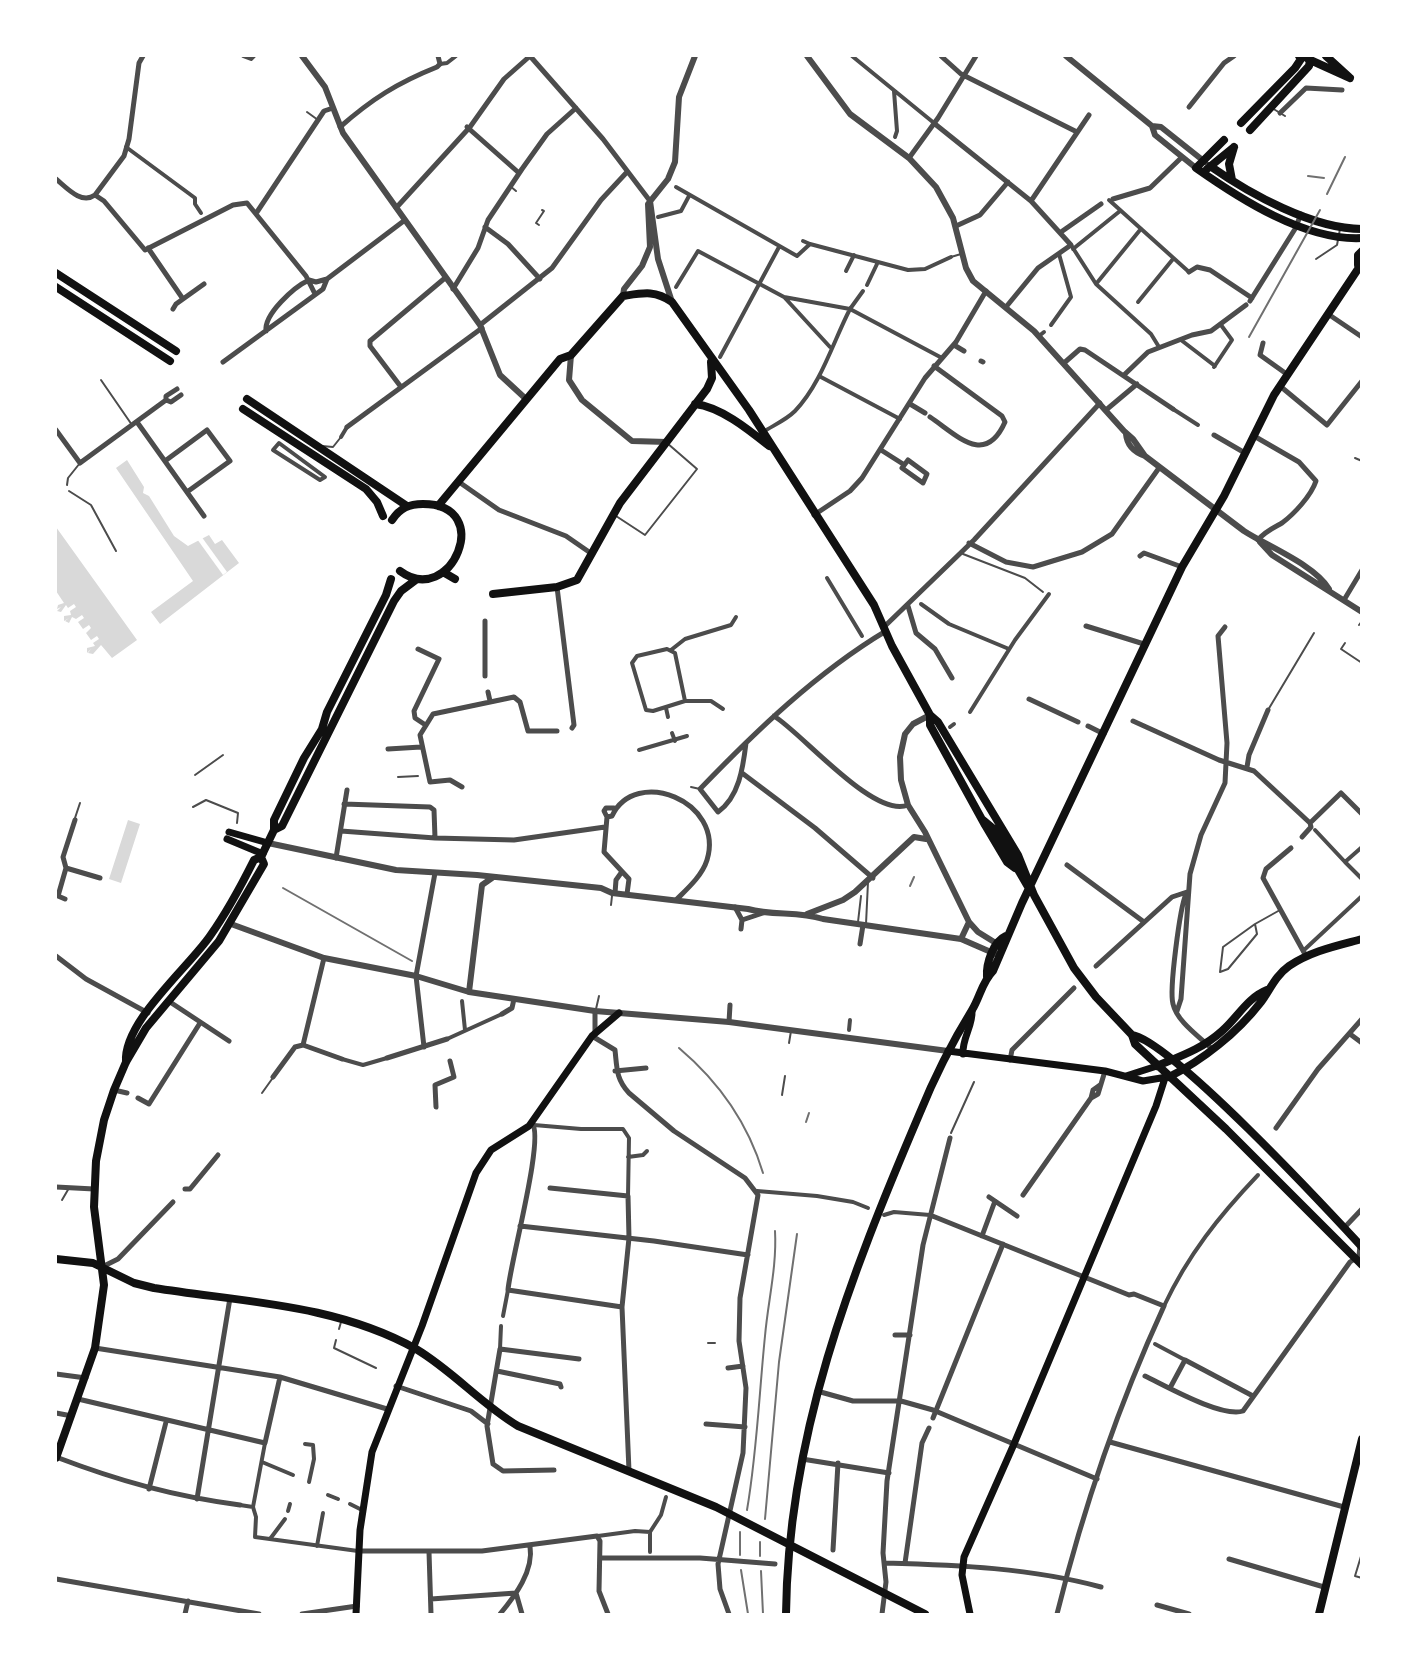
<!DOCTYPE html>
<style>
body{margin:0}
#map{position:relative;width:1417px;height:1670px;overflow:hidden;background:#fff;font-family:"Noto Serif",serif}
canvas{display:block}
.frame{position:absolute;inset:0;border:57px solid #fff;pointer-events:none}
</style>
<div id="map">
<canvas width="1417" height="1670"></canvas>
<div class="frame"></div>
</div>
<script>
const ctx = document.querySelector('canvas').getContext('2d');
ctx.lineJoin = 'round';
function fill(path, color) {
  ctx.fillStyle = color;
  ctx.fill(path, 'evenodd');
}
function strokePath(path, color, width, dash) {
  ctx.strokeStyle = color;
  ctx.lineWidth = width;
  ctx.lineCap = dash ? 'butt' : 'round';
  ctx.setLineDash(dash || []);
  ctx.stroke(path);
}
const water = new Path2D(`
 M127,460l17,27 -1,6 6,3 25,40 14,10 21,-11 6,9 7,-4 17,23 -79,61 -9,-12 42,-31 -77,-113z
 M56,527l81,113 -25,18 -11,-13 -8,9 -5,-1 3,-4 -4,4v-5l8,-2 -2,-3 6,-4 -2,-3 -6,4 -5,-7 5,-5 -2,-3 -6,4 -5,-7 6,-4 -2,-3 -6,4 -4,-2 -3,6 -4,-2 4,-3 -5,3v-5l7,-1 -1,-4 6,-4 -2,-3 -6,4 -2,-3 -5,7 -4,-1 4,-4 -4,2 1,-4 6,-2 -8,-12z
 M128,820l12,4 -19,59 -12,-4z`);
const pier = new Path2D(`
 M201,536l26,36 -4,3 -26,-36z`);
const service = new Path2D(`
 M1272,108l13,8
 M307,112l11,8
 M510,186l6,5
 M539,225l-3,-2 8,-12 -2,-1
 M951,257l10,-3
 M1316,259l21,-14 3,-16
 M101,380l31,45
 M322,446l11,1 8,-10
 M1355,458l7,3
 M67,485l1,-7 12,-15
 M69,491l22,14 25,46
 M616,516l29,19 52,-66 -30,-26
 M963,554l62,24 18,14
 M1359,625l3,-4
 M1345,643l-4,6 21,14
 M1268,710l46,-77
 M195,775l28,-20
 M398,777l20,-1
 M691,787l9,2
 M193,807l13,-7 32,13 -1,10
 M75,818l5,-15
 M611,905l1,-9
 M858,922l3,-26
 M866,924l2,-42
 M1255,924l-32,23 -3,25 8,-3 29,-35 -2,-10 25,-14
 M596,1009l3,-13
 M789,1043l2,-12
 M262,1093l10,-14
 M782,1095l3,-19
 M951,1133l23,-51
 M62,1200l7,-12
 M339,1329l2,-7
 M336,1340l-2,8 42,20
 M708,1343h7
 M1362,1553l-7,23 7,2`);
const pedestrian = new Path2D(`
 M243,56l8,3 3,-3
 M852,56l82,67
 M440,64l7,-1 9,-7
 M894,91l3,40 -2,6
 M126,147l69,51v6l6,9
 M676,187l121,69 13,-12 98,26 17,-1 26,-12
 M1109,200l80,72
 M658,217l23,-6 8,-15
 M803,241l7,3
 M1071,245l25,39 55,50 8,13
 M1073,249l47,-38
 M846,271l8,-16
 M1096,284l44,-54
 M867,285l10,-21
 M676,287l22,-36 86,46 66,12 13,-18
 M785,298l45,49
 M1138,302l35,-43
 M1051,325l20,-28 -12,-43
 M1039,336l5,-4
 M1181,340l34,26
 M720,357l59,-110
 M1214,367l18,-27 -11,-15
 M819,376l81,43
 M1173,409l25,16
 M763,432c11,-7 23,-12 32,-21 26,-27 38,-69 55,-102l92,49
 M341,437l6,-10
 M279,443l46,34 -5,3 -47,-30z
 M827,578l35,58
 M921,604l28,20 60,25
 M667,649l8,4 10,48 -32,10 -7,-1 -14,-47 5,-7z
 M671,650l14,-11 46,-14 5,-8
 M685,701h26l12,8
 M666,708l2,9
 M970,712l45,-72 34,-46
 M950,727l4,-3
 M672,733l3,8
 M639,750l48,-14
 M1315,830l30,32
 M1362,847l-17,15 17,17
 M1303,951l59,-55
 M462,1001l3,29
 M849,1030l1,-10
 M447,1039l55,-25
 M342,1059l21,6 24,-7
 M534,1125l47,4h42l6,9 -1,58
 M628,1157l15,-2 4,-4
 M757,1191l60,5 36,6 15,6
 M884,1215l10,-3 36,3
 M1164,1306c24,-51 55,-90 94,-131
 M503,1316l5,-26
 M1155,1344l30,16
 M500,1349l1,-23
 M265,1443l-12,64 3,10 -1,20 103,14
 M305,1444l8,1 1,14 -5,23
 M262,1462l31,13
 M328,1495l10,4
 M350,1504l12,6
 M240,1505l13,2
 M288,1511l2,-7
 M598,1536l37,-5 15,1
 M270,1539l15,-20
 M317,1546l6,-33
 M650,1552v-20l11,-17 5,-18`);
const minor = new Path2D(`
 M530,56l73,83 47,62
 M941,56l20,18 116,58
 M1189,107l35,-44 10,-7
 M1280,113l26,-25 36,2
 M935,124l96,77 40,44 -33,23 -32,39
 M340,127c32,-28 57,-44 97,-60l3,-3 -2,-8
 M467,127l52,46
 M909,158l29,-40 38,-62
 M56,179c10,8 25,26 39,16
 M95,195l9,6 41,49 88,-45 14,-2 59,73 9,18
 M95,195l29,-39 5,-17 10,-76 4,-7
 M1113,199l37,-11 31,-30
 M1031,201l58,-86
 M396,208l74,-81 34,-48 26,-23
 M257,212l67,-101 9,-3
 M956,226l24,-11 28,-33
 M485,227l23,17 32,35
 M1061,232l40,-28
 M148,248l35,51
 M1189,272l8,-5 13,3 42,28
 M453,289l25,-41 10,-28 34,-51 25,-35 29,-26
 M1250,301l45,-72 6,-15
 M173,309l3,-5 28,-20
 M1328,314l34,23
 M480,325l72,-57 49,-68 26,-28
 M266,331c-2,-17 28,-44 43,-51l7,2 11,-3 78,-59
 M1263,343l-3,12 28,20
 M954,345l10,6
 M981,361l2,1
 M223,362l100,-73 4,-10
 M1064,363l16,-14 5,1 88,59
 M1124,375l24,-23 44,-17 19,-4 35,-26
 M1280,386l47,39 35,-44
 M401,387l-31,-41v-5l75,-63
 M166,400l5,2 10,-7
 M910,404l15,9
 M1106,410l31,-26
 M930,417c27,18 55,50 75,5l-3,-6 -68,-50
 M137,422l67,94
 M347,427l135,-99
 M56,430l24,33 86,-63v-4l11,-7
 M1214,435l31,18
 M1254,436l45,26 17,19c-5,15 -22,33 -34,42 -9,5 -18,9 -24,17
 M881,450l22,14
 M908,460l19,14 -4,9 -21,-15z
 M165,461l42,-31 23,31 -43,31
 M459,482l40,28 67,26 26,18
 M814,515l36,-24 12,-13 63,-100 31,-36 30,-51
 M969,543l37,19 27,5 49,-15 30,-18 47,-66
 M1140,556l4,-3 38,14
 M557,587l17,138 -2,3
 M1344,600l18,-30
 M908,606l8,27 19,16 17,29
 M485,621v55
 M885,626l89,-86 126,-137
 M1086,626l58,18
 M418,649l21,10 -25,52 1,7 9,6
 M488,692l2,9
 M1029,699l49,23
 M774,716c29,18 100,103 134,89
 M1133,721l86,39 35,11 56,52
 M1088,726l16,8
 M746,743c-3,25 -7,54 -28,69l-18,-23c56,-58 116,-116 186,-158
 M388,749l33,-2
 M1247,767l2,-12 19,-45
 M742,773l73,55 58,50
 M462,787l-12,-7 -20,2 -10,-47 13,-21 81,-17 6,5 8,29h29
 M344,804l86,3 4,3 1,28
 M614,808h-8l-2,3 3,6 -3,35 25,27 -2,15
 M607,817l5,-1c23,-50 113,-15 95,44 -5,16 -20,29 -31,40
 M1310,823l31,-30 21,21
 M341,831l94,7 79,2 91,-13
 M1302,837l9,-10 -1,-4
 M1291,848l-25,21 -3,9 43,78
 M336,858l11,-68
 M1067,865l77,57
 M66,868l-3,-11 12,-37
 M66,868l34,10
 M615,893l1,-13 5,-7
 M1186,894c-6,13 -17,96 -13,110 4,18 27,33 39,45
 M65,899l-7,-3 8,-28
 M735,907l7,13 -1,9
 M742,920l21,-7
 M860,944l3,-19
 M56,956l30,23 62,34
 M1096,966l76,-69 15,-5
 M170,1002l59,39
 M595,1011v22
 M1177,1011l4,-12 9,-125 11,-39 24,-52 2,-40 -9,-107 7,-9
 M502,1014l10,-6 2,-9
 M729,1022l1,-17
 M1350,1034l12,9
 M592,1036l23,14c2,18 1,29 14,43l45,38 71,47 13,17 -18,103 -1,43 7,47 -3,65 -25,111 2,25 9,25
 M303,1045l21,-87
 M303,1045l39,14
 M424,1047l-8,-71 19,-103
 M387,1058l60,-19
 M1010,1060l2,-10 62,-62
 M615,1071l31,-3
 M273,1077l22,-30 8,-2
 M114,1090l13,3
 M138,1098l11,6 51,-81
 M1091,1098l2,-8 7,-5
 M436,1107l-1,-22 19,-8 -4,-16
 M532,1123c13,14 -22,140 -24,167l114,17
 M1276,1128l42,-59 44,-50
 M56,1187l38,2
 M550,1188l78,8 1,42 -7,69 7,164
 M185,1189h5l28,-34
 M1023,1195l68,-97 7,-4 7,-23
 M989,1197l28,19
 M930,1215l199,80 5,-1 30,12c-45,98 -81,203 -107,308
 M520,1226l134,15 94,14
 M1344,1228l18,-19
 M982,1236l13,-35
 M102,1267l16,-8 55,-57
 M895,1335h15
 M95,1348l185,29 107,32
 M728,1368l15,-2
 M497,1371l63,13 1,3
 M56,1374l30,4
 M1145,1376c21,10 77,42 98,35l107,-149 9,-6 1,-11
 M396,1386l75,25 17,13
 M1170,1388l15,-28 68,36
 M817,1391l36,10h48l32,9 164,69
 M78,1399l187,44 15,-66
 M56,1413l16,3
 M933,1418l70,-174
 M706,1424l39,3
 M1110,1442l234,65
 M56,1457c63,24 117,39 184,48
 M802,1459l87,14
 M554,1470l-51,1 -10,-7 -6,-38 13,-77 79,10
 M149,1489l17,-67
 M197,1499l33,-201
 M833,1550l5,-87
 M359,1551h123l115,-15 3,5 -1,50 9,23
 M429,1552l2,62
 M601,1558h99l75,6
 M1229,1559l95,28
 M885,1563c73,2 146,5 216,24
 M905,1563l17,-120 7,-15
 M56,1579l203,35
 M431,1599l85,-6 6,21
 M1157,1605l32,9
 M185,1614l3,-13
 M302,1614l55,-8
 M500,1614c15,-18 34,-43 30,-68
 M882,1614l4,-32 -3,-29 4,-72 36,-236 27,-107`);
const tertiary = new Path2D(`
 M302,56l23,31 18,46 137,192 20,50 26,24
 M807,56l43,58 59,44 27,29 17,31 13,50 7,13 61,50 90,100 9,8 12,17
 M1066,56l86,70 9,1 44,35
 M1152,126l3,9 41,33
 M650,201l8,58 14,43
 M623,296l1,-7 18,-23 8,-19 -2,-43 20,-25 7,-17 4,-65 16,-41
 M571,355l-2,25 13,20 50,41 35,1
 M1126,434c1,12 8,18 19,22l99,75c23,15 71,34 85,58
 M1260,542l12,13 90,57
 M930,715l-17,9 -8,10 -5,23 1,23 7,25 17,27 44,90 9,10 21,13
 M268,843l128,27 81,5 124,13 11,5 136,16c25,7 50,2 75,10l138,20 39,17
 M807,914l36,-14 12,-8 59,-55 12,2
 M231,924l93,34 92,18 53,16 126,19 134,11 219,29
 M961,939l8,-17
 M469,992l13,-107 10,-7`);
const secondary = new Path2D(`
 M229,832l39,11
 M227,839l36,15
 M948,1051l157,20 38,10 24,-4
 M963,1054c-1,-16 10,-28 9,-43
 M1126,1076l31,-10
 M356,1614l4,-84 12,-78 50,-126 54,-153 15,-23 38,-24 63,-90 27,-23
 M970,1614l-8,-39 2,-18 50,-113 142,-338 9,-28`);
const primary = new Path2D(`
 M1326,56l23,21
 M1308,59l42,19
 M1241,123l54,-55 6,-9 -2,-3
 M1250,130l59,-64 1,-6
 M1224,140l-28,28c44,31 109,73 166,70
 M1210,166c40,28 103,63 152,63
 M1207,169l27,-22
 M1232,180l-3,-16 5,-17
 M1358,265v-10l4,-4
 M56,273l120,78
 M56,287l114,74
 M247,399l160,107
 M695,404c26,3 54,26 74,42
 M243,409l123,80 11,13 6,14
 M438,506l122,-147 11,-4 52,-59c20,-3 32,-6 49,6l77,108 125,195 18,41 38,69 8,7 80,133 16,40 40,73 22,29 36,38 3,9 91,85 136,136
 M392,520c8,-12 17,-16 31,-16 73,0 28,105 -23,67
 M443,572l12,7
 M493,594l64,-7 20,-7 43,-77 87,-114 5,-11 -1,-16
 M930,715v10l55,100 22,37 8,6
 M983,820l12,10 36,62
 M274,830l8,-4 112,-225 7,-10 16,-12
 M987,977c-1,-14 6,-35 19,-41
 M1132,1035c40,7 194,173 230,212
 M126,1062c-3,-40 62,-94 84,-126 17,-24 31,-50 44,-76l7,-3 13,-27v-10l30,-62 18,-29 5,-17 59,-117 5,-16
 M1157,1066c24,-10 45,-17 65,-35 16,-14 25,-33 45,-41
 M1169,1077c34,-17 68,-44 92,-75 9,-12 14,-26 28,-36 22,-15 47,-20 73,-27
 M56,1259l37,4 41,20 20,5c88,14 182,16 262,61 37,22 65,55 102,77l198,81 209,107
 M56,1458l39,-110 9,-63 -10,-78 2,-46 8,-41 10,-30 12,-28 20,-34 73,-87 45,-77 -3,-7
 M786,1614c2,-179 64,-337 133,-499 15,-37 32,-71 53,-105 8,-13 10,-28 21,-39l29,-68 160,-336 42,-71 50,-101 88,-132
 M1319,1614l43,-175`);
const rail = new Path2D(`
 M1308,176l16,2
 M1327,194l18,-37
 M1249,337l71,-127
 M910,886l4,-9
 M283,888l129,73
 M679,1048c39,33 69,75 84,125
 M806,1122l3,-9
 M747,1510c10,-58 12,-115 18,-174 3,-35 12,-69 10,-105
 M765,1519l14,-157 18,-128
 M760,1542v14
 M740,1555v-23
 M741,1570l7,44
 M761,1571l2,43`);
fill(water, '#d9d9d9');
fill(pier, '#fff');
strokePath(service, '#4c4c4c', 2);
strokePath(pedestrian, '#4c4c4c', 4);
strokePath(minor, '#4c4c4c', 5);
strokePath(tertiary, '#4c4c4c', 6);
strokePath(secondary, '#111', 7);
strokePath(primary, '#111', 8);
strokePath(rail, '#707070', 2);
</script>
